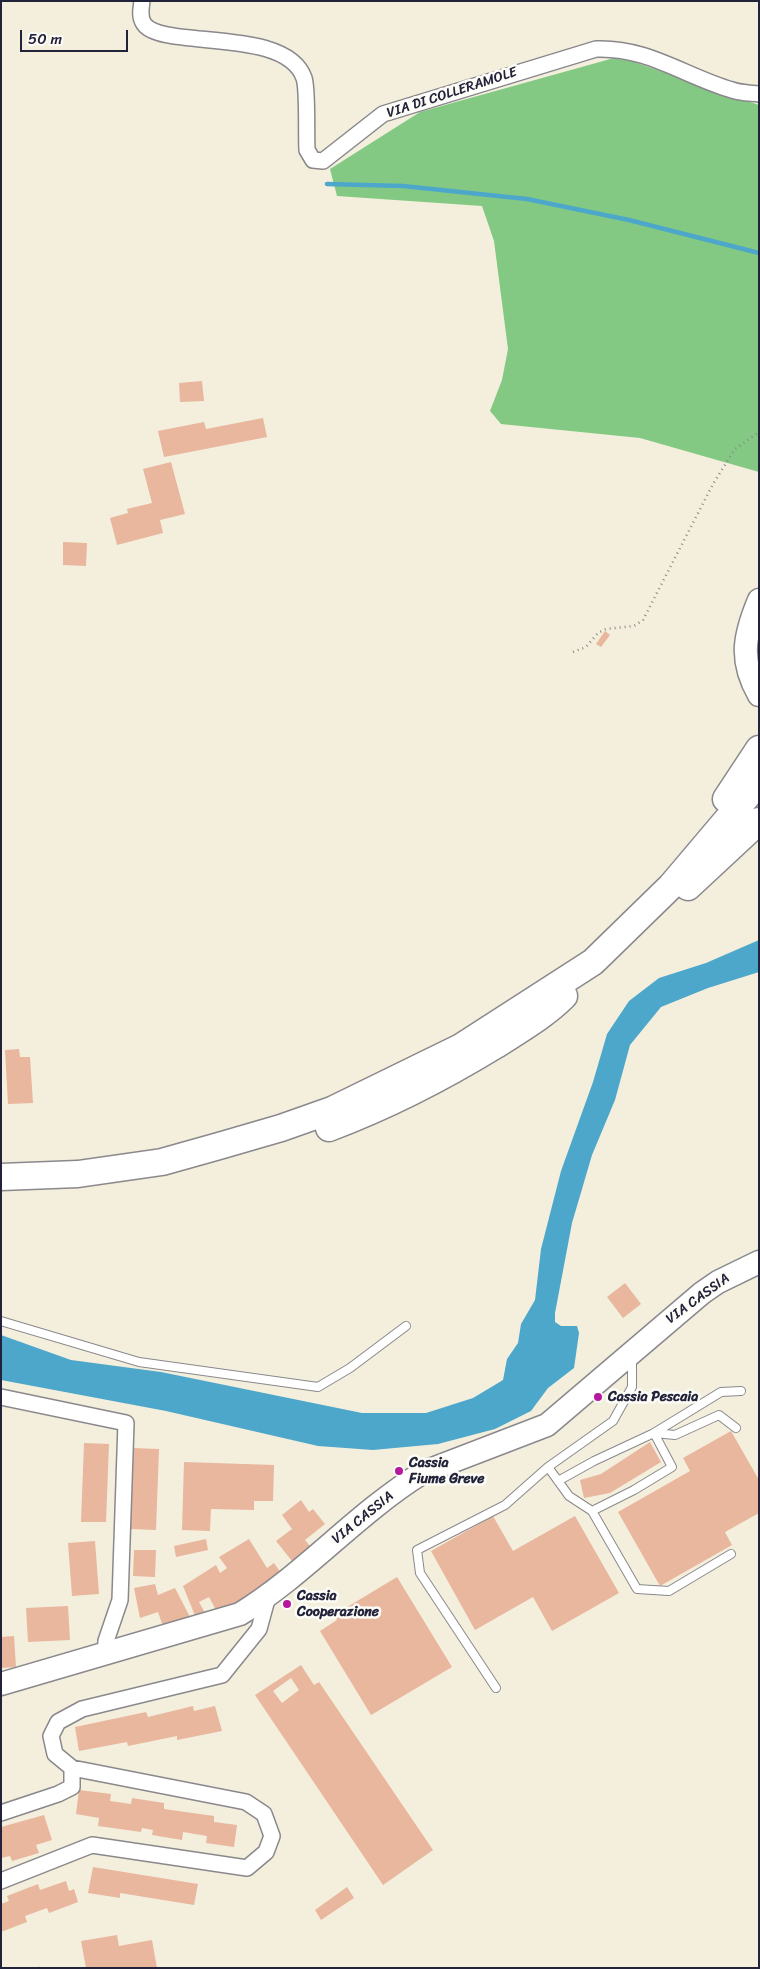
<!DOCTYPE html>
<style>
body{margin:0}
#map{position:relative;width:760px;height:1969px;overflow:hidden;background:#f3efdc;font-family:Sriracha,sans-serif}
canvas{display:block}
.frame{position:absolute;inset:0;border:2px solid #22223b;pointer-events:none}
.scale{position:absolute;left:20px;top:30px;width:108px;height:22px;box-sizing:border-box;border:2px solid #22223b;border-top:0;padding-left:6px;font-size:15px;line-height:18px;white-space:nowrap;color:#22223b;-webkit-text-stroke:4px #fdfcf7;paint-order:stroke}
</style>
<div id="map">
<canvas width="760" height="1969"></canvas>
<div class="frame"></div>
<div class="scale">50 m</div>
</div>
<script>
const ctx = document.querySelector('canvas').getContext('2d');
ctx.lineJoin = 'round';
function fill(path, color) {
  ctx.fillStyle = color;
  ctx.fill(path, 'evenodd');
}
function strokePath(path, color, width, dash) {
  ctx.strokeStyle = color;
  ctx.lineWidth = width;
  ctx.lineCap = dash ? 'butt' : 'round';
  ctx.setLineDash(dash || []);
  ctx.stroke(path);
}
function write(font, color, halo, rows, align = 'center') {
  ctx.font = font + ' Sriracha,sans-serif';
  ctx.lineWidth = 5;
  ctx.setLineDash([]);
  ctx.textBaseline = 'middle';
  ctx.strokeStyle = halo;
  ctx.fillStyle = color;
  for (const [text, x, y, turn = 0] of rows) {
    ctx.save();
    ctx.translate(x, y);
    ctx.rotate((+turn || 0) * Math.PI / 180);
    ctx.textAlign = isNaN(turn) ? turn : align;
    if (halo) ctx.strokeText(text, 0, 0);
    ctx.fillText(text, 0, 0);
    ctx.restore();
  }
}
const green = new Path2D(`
 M614,58l20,4 125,43v367l-119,-34 -139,-14 -11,-13 12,-31 6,-31 -14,-108 -12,-35 -145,-10 -7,-27 90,-57z`);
const water = new Path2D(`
 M759,940v32l-51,16 -47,19 -31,38 -15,55 -23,55 -20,68 -17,90v9l6,4h16l2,7 -5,35 -26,20 -17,23 -36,18 -57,15 -65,6 -55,-4 -152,-35 -165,-31v-45l70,25 90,12 201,41h64l47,-15 30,-18 4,-21 11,-16 3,-19 14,-24 6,-51 20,-78 32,-89 14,-48 22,-33 30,-23 47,-15z`);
const stream = new Path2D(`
 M327,184l76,2 124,13 102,21 130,33`);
const building = new Path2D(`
 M202,381l2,20 -24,1 -1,-19z
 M263,418l4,19 -103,20 -6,-26 46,-9 2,7z
 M171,462l14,52 -25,6 3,13 -46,12 -7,-27 18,-5 -1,-4 25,-6 -9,-34z
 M63,542l24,1 -1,23 -23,-1z
 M605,631l5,4 -9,12 -5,-3z
 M19,1049l1,8h10l3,46 -25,1 -3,-54z
 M625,1283l16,21 -18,14 -16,-21z
 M731,1431l28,49v33l-34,19 7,13 -72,41 -42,-74 72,-41 -7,-13z
 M650,1442l11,20 -51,31 -26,5 -4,-18 21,-6z
 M84,1443l25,1 -3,78h-25z
 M133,1448l26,1 -3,81 -26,-1z
 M184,1462l90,3 -1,36h-19v9l-43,-1 -1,22 -28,-1z
 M301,1500l8,12 4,-3 12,15 -20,16 5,6 -18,15 -16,-20 16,-12 -10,-14z
 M493,1516l20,35 62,-35 44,77 -67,38 -19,-34 -58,33 -44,-79z
 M206,1539l2,11 -32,7 -2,-11z
 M249,1539l18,29 7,-5 7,10 -27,22 -37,17 -8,-15 -10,5 6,11 -9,5 -13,-32 33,-21 4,8 7,-5 -8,-11z
 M95,1541l4,53 -27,2 -4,-53z
 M134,1550h22l-1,27 -22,-1z
 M397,1577l55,90 -81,48 -51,-84 17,-11 -3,-5z
 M155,1584l3,11 17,-7 16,31 -27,10 -6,-17 -18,6 -6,-30z
 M68,1606l2,34 -42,2 -2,-34z
 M14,1636l2,31 -15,1v-31z
 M301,1665l13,20 5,-3 114,168 -50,35 -128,-190zM291,1678l8,12 -17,13 -9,-12z
 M193,1706l1,5 21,-5 7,25 -45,9v-4l-49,10 -1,-4 -48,9 -4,-24 71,-15 2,5z
 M79,1790l32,4 -1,7 21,3 1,-6 32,5v6l50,7v6l23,3 -3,22 -28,-4 1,-7 -24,-4 -1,8 -30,-5 1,-5 -11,-2 -1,4 -43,-6 1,-8 -23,-4z
 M44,1815l8,25 -16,5 3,8 -27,8 -2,-5 -9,2v-31z
 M93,1867l105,17 -4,21 -74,-12v5l-32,-5z
 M66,1881l3,10 5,-2 4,13 -29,11 -2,-5 -22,8 2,6 -26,10v-28l8,-3 -2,-5 31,-12 2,6z
 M347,1887l7,11 -33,22 -6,-10z
 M117,1935l2,11 33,-6 5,28h-71l-5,-27z`);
const path = new Path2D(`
 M573,652l13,-5 12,-14 8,-4 28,-3 9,-6 70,-136 22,-35 24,-17
 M39,1968h1`);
const lane = new Path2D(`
 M1,1321l138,41 179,25 32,-19 56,-42
 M632,1359v28l-19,34 -65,46 21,29 23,15 45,78 32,2 62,-37
 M654,1433l67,-41 20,-1
 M654,1433l21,2 44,-20 17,13
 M558,1481l36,-20 60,-28 18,34 -38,23 -42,21
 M496,1688l-76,-115 -3,-23 88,-45 43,-38`);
const street = new Path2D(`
 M142,1c-1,8 -3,16 2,23 18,26 142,2 160,54 4,11 2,57 3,72l6,10 10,1 60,-47 213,-65c52,-2 88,27 136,41 8,3 18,3 27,4
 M1,1397l125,26 -6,177 -14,41 -1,14
 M1,1813l57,-19 14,-7v-19
 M1,1881l91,-36 155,23 19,-16 6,-16 -8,-22 -18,-12 -174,-34 -17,-14 -4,-18 7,-14 24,-13 140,-34 37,-46 9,-33`);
const primary = new Path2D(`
 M759,600c-15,36 -20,60 0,95
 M1,1684l239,-70c65,-40 116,-100 182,-141l125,-48 155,-132 16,-11 41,-20`);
const highway = new Path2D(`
 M726,799l33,-50
 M688,887l71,-66
 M329,1128c59,-22 113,-50 167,-83 23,-15 48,-29 68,-49
 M1,1177l77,-3 84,-12 57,-16 62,-18 51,-18 129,-63 132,-85 78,-76 88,-104`);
const markers = [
 [598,1397,5,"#b5179e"],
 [399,1471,5,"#b5179e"],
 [287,1604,5,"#b5179e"]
];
const streetNames = [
 ["VIA DI COLLERAMOLE",452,93,-18],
 ["VIA CASSIA",698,1299,-36],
 ["VIA CASSIA",363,1518,-39]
];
const poiNames = [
 ["Cassia Pescaia",608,1397],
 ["Cassia",409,1463],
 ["Fiume Greve",409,1479],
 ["Cassia",297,1596],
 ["Cooperazione",297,1612]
];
fill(green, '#84c983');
fill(water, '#4da7cb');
strokePath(stream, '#4da7cb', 4.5);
fill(building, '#e9b69e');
strokePath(lane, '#8a888c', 10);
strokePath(street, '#8a888c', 18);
strokePath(primary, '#8a888c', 25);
strokePath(highway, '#8a888c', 29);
strokePath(path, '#8a888c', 2.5, [1, 4]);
strokePath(lane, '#fff', 8);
strokePath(street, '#fff', 15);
strokePath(primary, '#fff', 22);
strokePath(highway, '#fff', 26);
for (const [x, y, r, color] of markers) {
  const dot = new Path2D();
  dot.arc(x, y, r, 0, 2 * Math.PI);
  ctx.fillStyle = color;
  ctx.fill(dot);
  strokePath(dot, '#fdfcf7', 2);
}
write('14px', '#22223b', '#fdfcf7', streetNames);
write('bold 14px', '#22223b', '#fdfcf7', poiNames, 'left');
</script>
